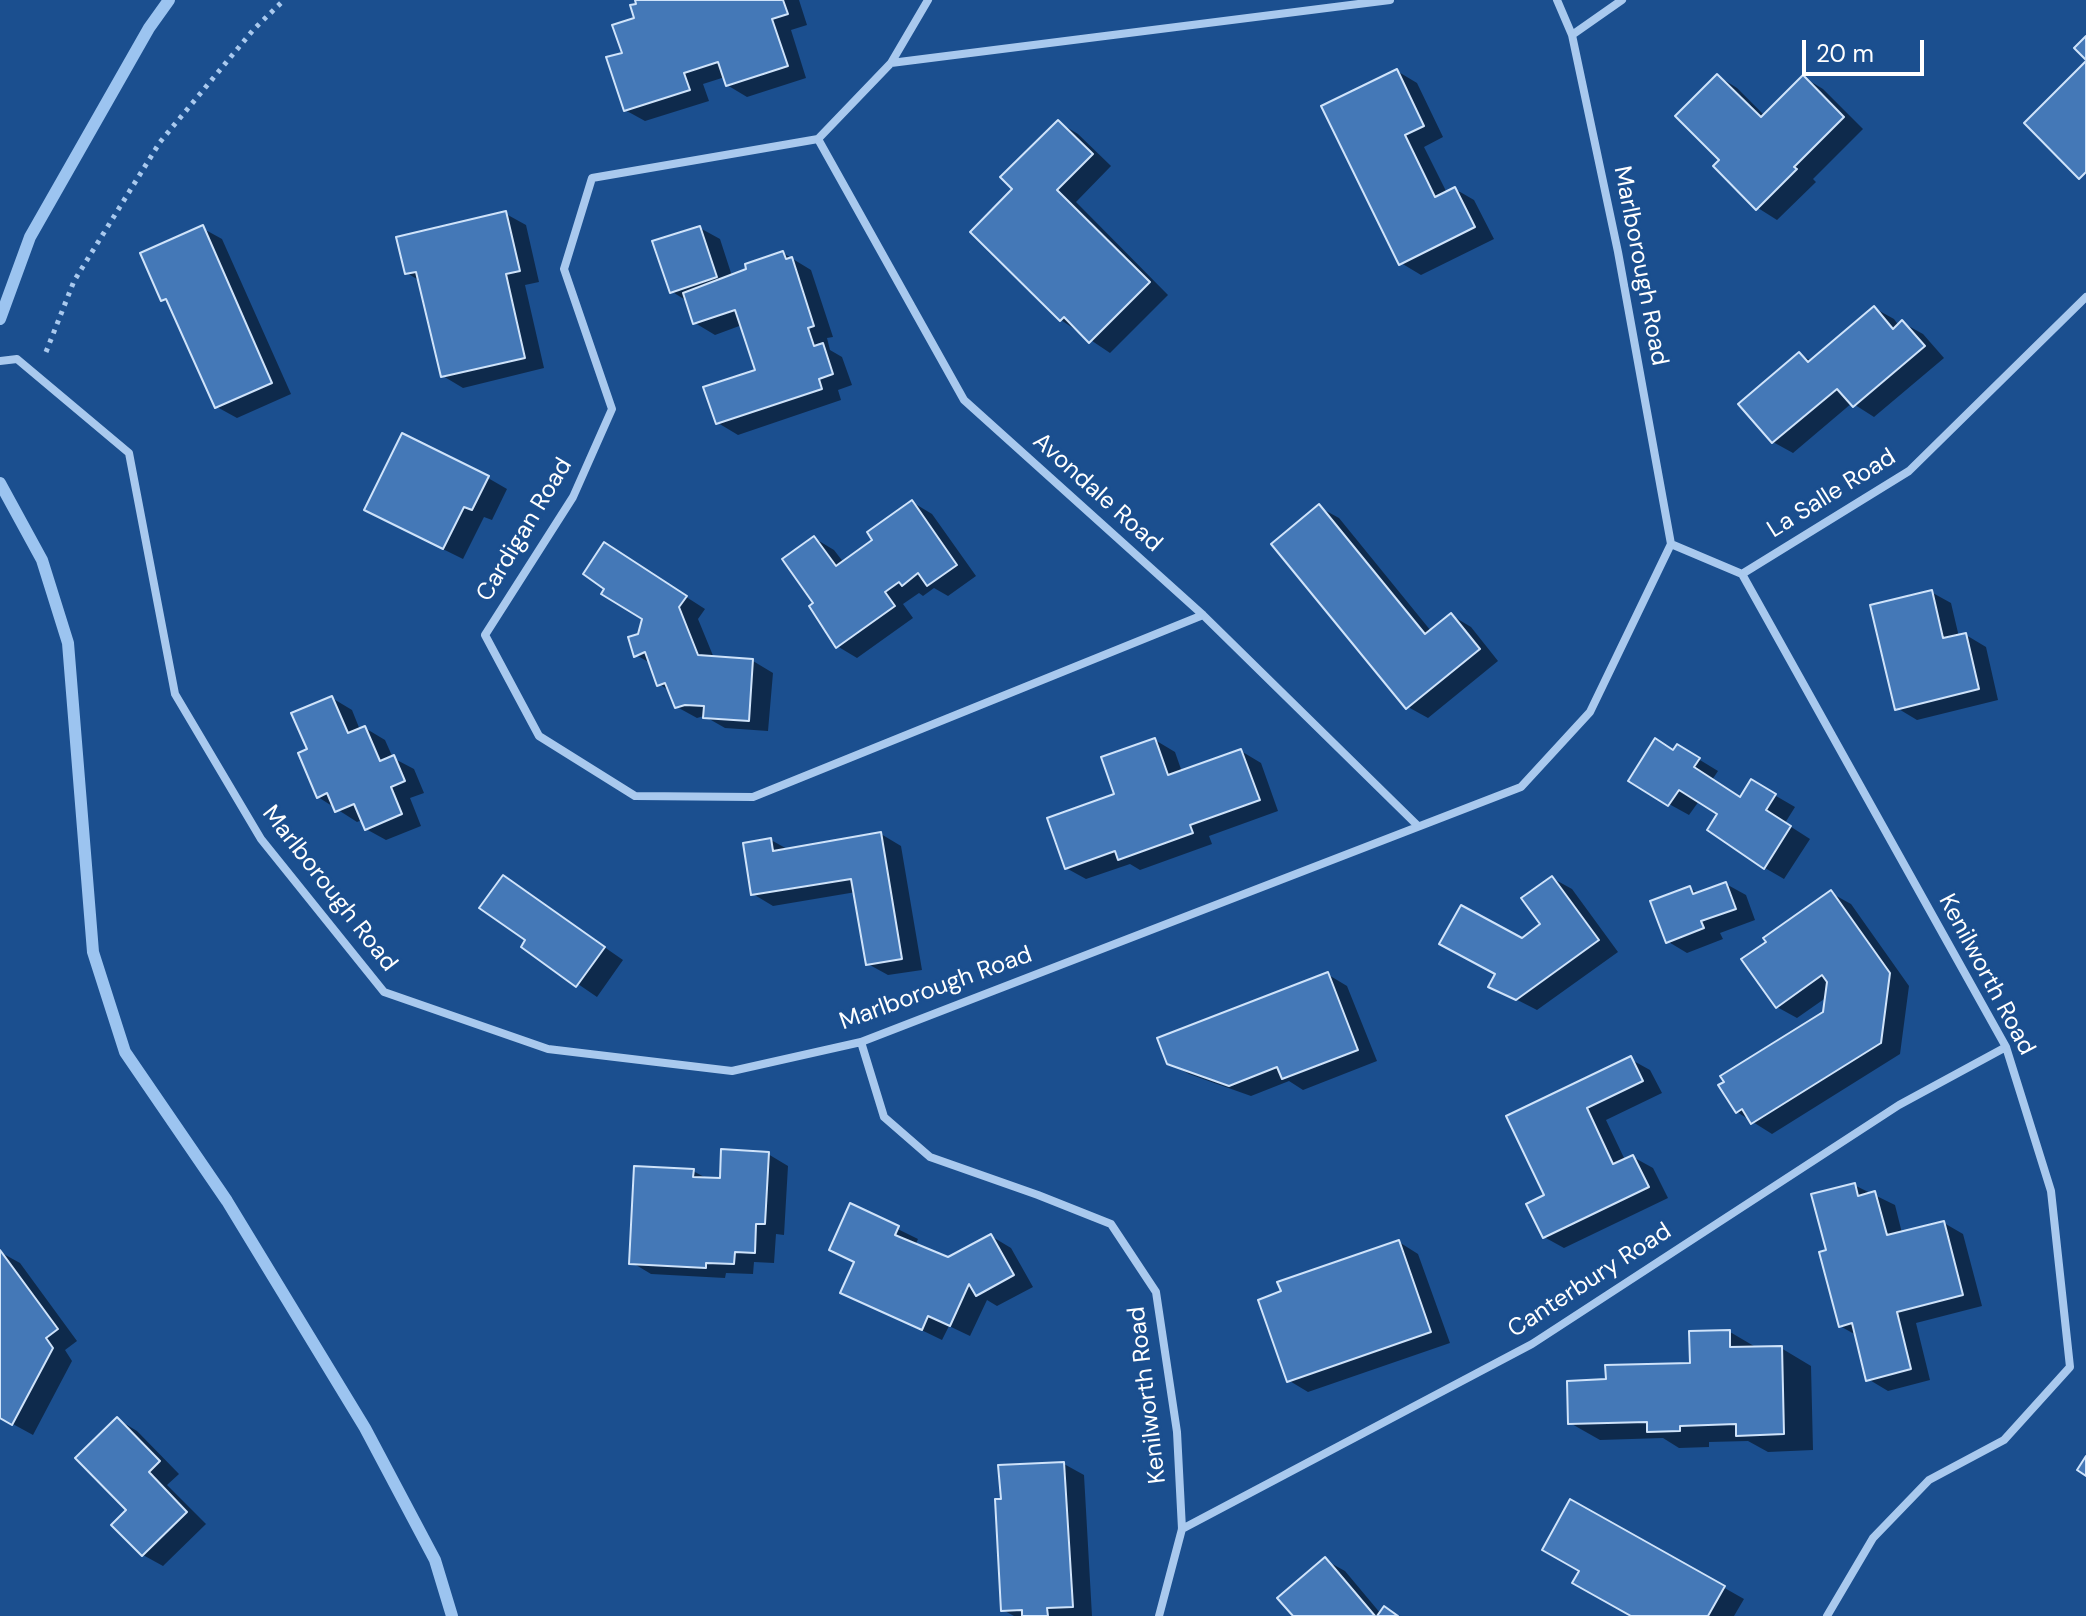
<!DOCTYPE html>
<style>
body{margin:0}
#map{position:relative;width:2086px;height:1616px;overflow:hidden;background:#1b4f8f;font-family:"DM Sans",sans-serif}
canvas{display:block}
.scale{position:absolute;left:1802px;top:40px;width:122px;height:36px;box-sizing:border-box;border:4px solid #fff;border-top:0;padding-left:10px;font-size:24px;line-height:28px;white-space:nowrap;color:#fff;-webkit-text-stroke:6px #1b4f8f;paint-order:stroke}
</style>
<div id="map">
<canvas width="2086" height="1616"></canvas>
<div class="scale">20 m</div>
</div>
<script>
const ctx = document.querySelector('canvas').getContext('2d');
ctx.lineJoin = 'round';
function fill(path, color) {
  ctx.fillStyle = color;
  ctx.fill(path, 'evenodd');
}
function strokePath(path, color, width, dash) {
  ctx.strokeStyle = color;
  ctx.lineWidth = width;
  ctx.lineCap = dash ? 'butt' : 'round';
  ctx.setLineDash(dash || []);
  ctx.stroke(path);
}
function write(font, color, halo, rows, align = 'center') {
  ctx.font = font + ' "DM Sans",sans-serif';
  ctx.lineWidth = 6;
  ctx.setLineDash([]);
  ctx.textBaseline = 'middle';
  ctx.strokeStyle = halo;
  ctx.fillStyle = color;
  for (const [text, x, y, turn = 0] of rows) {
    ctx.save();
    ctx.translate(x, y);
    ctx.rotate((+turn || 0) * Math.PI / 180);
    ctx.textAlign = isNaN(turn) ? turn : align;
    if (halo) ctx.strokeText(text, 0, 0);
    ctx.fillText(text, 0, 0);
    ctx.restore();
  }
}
const shadow = new Path2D(`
 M637,0h162l8,25 -16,5 15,48 -59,19 -20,-12 -2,-8 -22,7 6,17 -64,20 -20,-11 -1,-56 12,-35z
 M1397,71l20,12 26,54 -19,10 23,46 8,-4 19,11 20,39 -73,36 -20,-12z
 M1718,76l19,12 28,28 38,-39 20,12 40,40 -50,50 3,3 -39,38 -19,-12 -36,-48z
 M1058,122l20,12 33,32 -35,36 92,93 -58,58 -49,-33 -46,-131z
 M506,214l20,11 13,57 -14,3 19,83 -81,20 -20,-12 -23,-95 -13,-8z
 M202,228l20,11 69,155 -54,24 -20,-11 -46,-103 -8,-4z
 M700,228l20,11 12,37 51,-23 28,17 22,67 -6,1 3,12 12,7 10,28 -14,5 3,10 -103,35 -20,-12 40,-52 -16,-46 -27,10 -20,-12 -8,-22 -16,-10z
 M1874,308l20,11 5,7 4,-3 20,11 21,24 -70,59 -22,-14 -59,50 -20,-11 26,-88 13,7z
 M488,478l19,11 -15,31 -8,-3 -21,42 -77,-38z
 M912,502l20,12 44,62 -28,20 -14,-8 -11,8 -4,-3 -16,11 10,14 -56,40 -20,-12 -21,-42 -2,-66 20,12 10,13 31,-22z
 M1319,507l20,11 92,113 20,-16 20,12 27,34 -70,57 -20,-11z
 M624,557l81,52 -7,10 16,39 39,3 20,12 -5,58 -43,-3 -21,-12 -7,2 -20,-11 -7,-16 -11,-7 -7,-20 -16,-9 8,-36z
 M1931,592l20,11 8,34 7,-2 20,12 12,53 -81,20 -20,-12z
 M332,698l20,12 8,20 5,-2 20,12 8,18 21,11 10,24 -14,5 11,28 -35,14 -20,-11 -4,-9 -5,2 -39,-25 -9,-47z
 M1155,740l20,12 7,20 59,-21 20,12 17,48 -69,25 3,8 -72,26 -10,-6 -44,15 -20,-11z
 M1677,746l41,25 -6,9 29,19 11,-17 43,25 -10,16 25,16 -26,40 -19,-11 -45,-54 -21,-13 -10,14 -20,-11 5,-52z
 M881,834l20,12 21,124 -34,5 -20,-11 -12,-72 -83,14 -20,-12 18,-54 18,10z
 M503,877l120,83 -26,37 -73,-50 4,-7z
 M1552,878l20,11 46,63 -81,58 -47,-24 32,-46 21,-15z
 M1726,884l20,11 9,25 -35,13 3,6 -36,14 -20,-12 23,-53 9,6z
 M1831,893l20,11 58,82 -9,68 -128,80 -35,-22 88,-99 2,-16 -30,21 -20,-11z
 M1327,974l20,12 30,75 -74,29 -14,-9 -38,15 -62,-22 -21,-12z
 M1630,1059l20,11 12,23 -56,27 19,40 8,-3 20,11 15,30 -104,50 -20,-11 3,-41 -38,-79z
 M768,1154l20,12 -4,69 -8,-1 -2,29 -20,-1 -1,12 -27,-1 -1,5 -74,-4 -20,-12 62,-91 15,8 14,1z
 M1854,1185l41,20 7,28 42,-10 19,11 19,72 -66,17 14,57 -42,11 -20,-12 -12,-44 -16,-9 -12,-74z
 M851,1206l67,33 -3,7 33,14 43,-24 20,12 22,39 -36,19 -10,-6 -17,36 -21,-10 -7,14 -99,-48 13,-29z
 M1399,1242l19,12 32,89 -142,49 -20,-12z
 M0,1252l20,11 57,78 -12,9 7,11 -39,74 -33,-18z
 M1730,1332l29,17 22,-1 30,18 2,84 -45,2 -20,-11 -39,1v5l-30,1 -16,-10 -63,2 -30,-17 38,-42 84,-17z
 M117,1419l20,12 42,43 -12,11 39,39 -43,42 -20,-11 -14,-45z
 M1064,1464l20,11 8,141h-78l-11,-6z
 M1571,1501l173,98 -10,17h-99l-54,-46z
 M1325,1560l20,11 36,43 16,2h-101z`);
const stream = new Path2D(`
 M0,319l30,-82 119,-209 20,-28
 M0,483l42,77 26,83 25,309 32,100 102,149 138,227 70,132 17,56`);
const building = new Path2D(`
 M635,0h148l5,14 -16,5 16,47 -62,20 -8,-24 -34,11 6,17 -66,21 -18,-54 16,-4 -10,-28 22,-7 -4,-13 6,-1z
 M2086,36v24l-12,-12z
 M2086,61v111l-7,7 -55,-56z
 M1397,69l27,57 -19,9 30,62 20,-10 20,40 -76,38 -78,-159z
 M1717,74l44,43 42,-42 41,42 -50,50 3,2 -41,41 -43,-44 6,-6 -44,-44z
 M1058,120l35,34 -36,36 93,92 -61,61 -25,-26 -4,4 -90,-89 42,-43 -12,-12z
 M506,211l14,60 -14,3 19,84 -84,19 -25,-105 -11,2 -9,-37z
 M203,225l69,158 -57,25 -49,-109 -5,2 -21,-48z
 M700,226l17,51 -47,16 -18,-52z
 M783,251l3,8 6,-2 22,69 -6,2 6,18 9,-3 10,31 -14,5 3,10 -106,35 -13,-37 52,-17 -20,-60 -42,14 -10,-31 63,-24 -1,-5z
 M1874,306l19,23 9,-9 23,26 -72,61 -16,-18 -65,54 -34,-39 61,-52 9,10z
 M402,433l87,43 -17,34 -8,-3 -21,42 -79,-39z
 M912,500l45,65 -30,21 -9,-13 -16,13 -3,-4 -14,10 10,14 -59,42 -27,-42 4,-3 -31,-44 32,-23 22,30 36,-26 -5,-8z
 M1319,504l106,130 26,-21 29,36 -74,60 -135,-165z
 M604,542l83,54 -8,11 19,48 55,4 -4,62 -46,-3 1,-12 -19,-1 -10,3 -10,-25 -8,3 -12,-34 -11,5 -6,-20 10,-3 4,-15 -41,-25 3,-5 -21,-15z
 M1932,590l11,48 23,-5 13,56 -84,21 -25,-105z
 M332,696l16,37 17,-7 15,35 14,-6 11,26 -14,6 11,27 -37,16 -11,-26 -19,8 -8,-19 -10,5 -19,-45 9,-4 -16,-36z
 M1155,738l13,37 73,-26 19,51 -70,25 3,8 -75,27 -3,-9 -50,18 -18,-51 67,-24 -13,-37z
 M1655,738l18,12 4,-6 23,14 -6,9 46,30 11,-18 25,15 -10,16 25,16 -27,43 -57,-39 10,-16 -38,-24 -11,16 -40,-25z
 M881,832l21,127 -36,6 -15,-86 -100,16 -8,-52 28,-5 2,13z
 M503,875l102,72 -29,40 -55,-40 4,-7 -46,-32z
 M1552,876l47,64 -83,60 -28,-13 7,-13 -56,-30 22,-39 61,33 18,-14 -19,-26z
 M1726,882l10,27 -35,12 3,7 -38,15 -16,-42 40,-15 3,8z
 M1831,890l59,83 -9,70 -130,81 -9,-15 -6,4 -18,-28 6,-3 -4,-6 103,-64 4,-30 -5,-7 -46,33 -35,-49 25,-17 -3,-4z
 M1328,972l30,78 -76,29 -5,-12 -48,19 -62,-22 -10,-26z
 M1631,1056l12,25 -56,27 26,56 20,-9 16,32 -106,51 -17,-34 18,-9 -38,-79z
 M721,1149l48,3 -4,72h-9l-1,29 -20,-1 -1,12 -28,-1v5l-77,-4 5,-98 60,3 -1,8 27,1z
 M1855,1183l3,13 17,-5 12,44 57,-14 19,74 -66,17 14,57 -45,12 -14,-58 -13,4 -20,-75 7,-2 -15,-56z
 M850,1203l49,23 -4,9 53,22 43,-23 23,41 -38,21 -7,-12 -19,42 -22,-10 -6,14 -82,-37 14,-31 -25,-12z
 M1399,1240l32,92 -144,50 -29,-82 23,-9 -4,-9z
 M0,1250l58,79 -12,9 7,10 -41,77 -12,-7z
 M1730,1330v17l52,-1 2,88 -48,2v-12l-56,2v5l-33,1v-10l-79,2 -1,-43 39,-2 -1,-14 85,-2 -1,-32z
 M117,1417l43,44 -11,11 38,40 -45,44 -31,-31 15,-15 -51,-52z
 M2086,1456v20l-9,-6z
 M1064,1462l9,145 -26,1 1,8h-26v-6l-21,1 -6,-112h6l-3,-34z
 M1570,1499l155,87 -17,30h-77l-59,-33 7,-12 -37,-21z
 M1325,1557l50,59h-82l-16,-18z
 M1384,1606l14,10h-21z`);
const path = new Path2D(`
 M46,352l28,-71 86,-139 94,-113 30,-29`);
const minor = new Path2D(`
 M1557,0l15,35 46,217 53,292
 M1572,35l50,-35
 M891,63l37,-63
 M818,139l146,261 239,215 214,210
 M0,361l17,-2 112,94 46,241 86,145 123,153 164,57 184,22 129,-29 660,-255 69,-75 81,-168 71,30 167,-103 177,-174
 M1742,574l264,473 45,144 19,176 -66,73 -75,40 -56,58 -46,78
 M1203,615l-450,182 -118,-1 -96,-60 -54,-101 88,-138 39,-88 -48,-140 28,-91 226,-39 73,-76 499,-63
 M861,1042l23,75 46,40 108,38 73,29 45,68 21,140 5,97 -23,87
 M1182,1529l350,-185 367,-239 107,-58`);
const streetNames = [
 ["Marlborough Road",1640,266,79],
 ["Avondale Road",1097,493,42],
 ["La Salle Road",1832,494,-32],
 ["Cardigan Road",525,530,-59],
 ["Marlborough Road",329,889,52],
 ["Kenilworth Road",1986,975,62],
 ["Marlborough Road",936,989,-20],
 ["Canterbury Road",1590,1281,-33],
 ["Kenilworth Road",1148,1395,-97]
];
fill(shadow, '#0007');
strokePath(stream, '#9cc4f0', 12);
fill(building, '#4478b7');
strokePath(building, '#cfe3fa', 2);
strokePath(path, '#a9c9ee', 5, [4, 6]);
strokePath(minor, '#a9c9ee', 8);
write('24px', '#fff', '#1b4f8f', streetNames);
</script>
